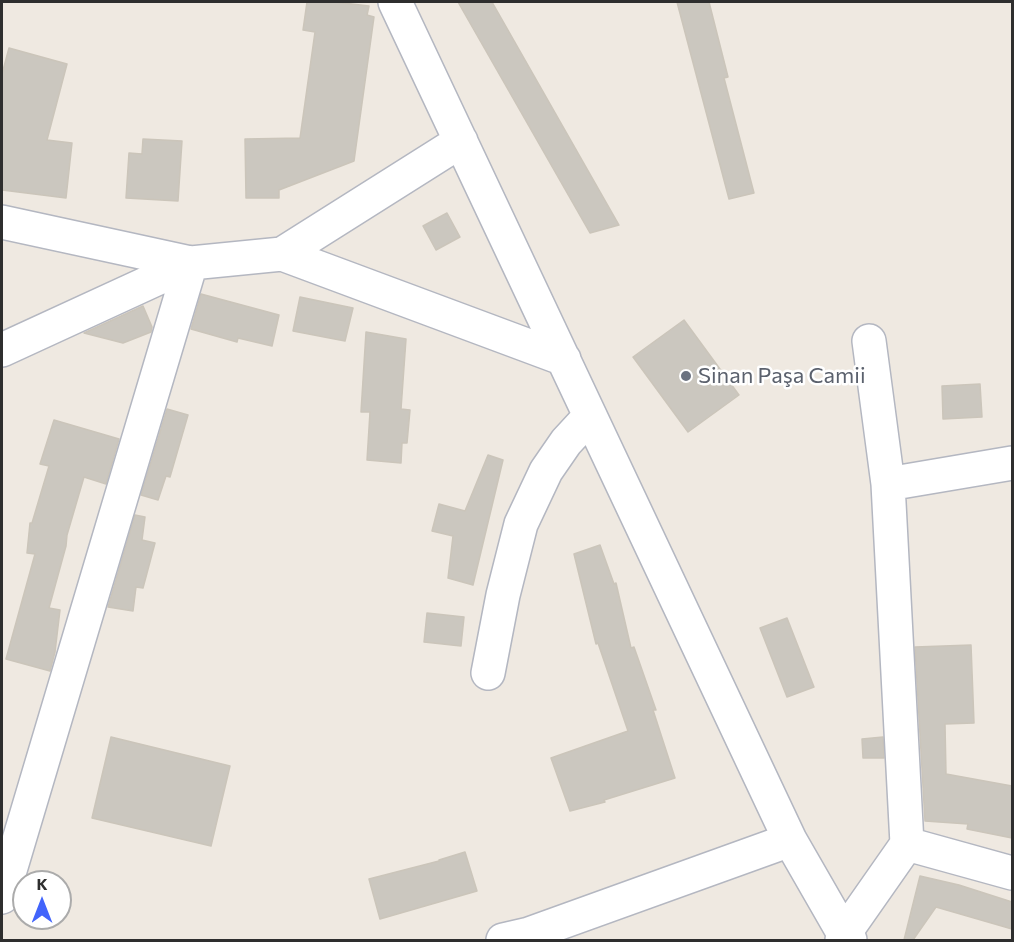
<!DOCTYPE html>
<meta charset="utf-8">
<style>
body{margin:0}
#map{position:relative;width:1014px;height:942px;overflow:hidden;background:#efe9e1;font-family:Commissioner,sans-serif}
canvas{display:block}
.frame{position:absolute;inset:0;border:3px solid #2e2e2e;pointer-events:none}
.north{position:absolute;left:12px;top:870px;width:60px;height:60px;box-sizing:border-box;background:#fff;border:2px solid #ababab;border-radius:50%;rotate:0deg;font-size:16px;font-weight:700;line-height:24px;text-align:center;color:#2e2e2e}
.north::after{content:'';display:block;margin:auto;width:21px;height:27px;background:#4264fb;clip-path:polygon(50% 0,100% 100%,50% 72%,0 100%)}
</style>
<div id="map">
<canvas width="1014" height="942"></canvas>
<div class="frame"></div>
<div class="north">K</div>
</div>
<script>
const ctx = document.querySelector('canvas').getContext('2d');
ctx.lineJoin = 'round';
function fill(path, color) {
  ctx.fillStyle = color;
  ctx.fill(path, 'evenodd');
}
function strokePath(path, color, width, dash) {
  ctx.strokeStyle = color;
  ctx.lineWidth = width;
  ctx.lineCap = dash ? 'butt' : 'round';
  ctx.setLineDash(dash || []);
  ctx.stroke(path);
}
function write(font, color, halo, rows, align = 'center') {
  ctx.font = font + ' Commissioner,sans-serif';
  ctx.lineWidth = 5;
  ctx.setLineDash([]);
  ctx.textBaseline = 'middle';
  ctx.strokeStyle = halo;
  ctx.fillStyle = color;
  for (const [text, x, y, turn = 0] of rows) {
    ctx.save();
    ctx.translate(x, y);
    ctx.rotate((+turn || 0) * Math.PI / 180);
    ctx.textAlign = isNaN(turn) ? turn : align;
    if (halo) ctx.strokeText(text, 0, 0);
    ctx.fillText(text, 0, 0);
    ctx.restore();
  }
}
const building = new Path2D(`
 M307,2h28l34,4 -2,9 7,2 -20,144 -75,29v8h-33l-1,-59 55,-1 15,-106 -12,-2z
 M458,2h34l127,223 -29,8z
 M677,2h32l19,75 -4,1 30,115 -25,6z
 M9,48l58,16 -20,76 25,3 -6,55 -64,-8v-116z
 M143,139l39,2 -4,60 -52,-3 3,-45 13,1z
 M447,213l13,24 -24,13 -13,-24z
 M201,294l78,21 -7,31 -34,-8 -1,4 -46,-13z
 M300,297l53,11 -8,33 -52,-10z
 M143,306l9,21 -1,5 -28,11 -39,-10z
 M684,320l55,75 -51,37 -55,-75z
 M366,332l40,7 -5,70 9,1 -3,33h-5l-1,20 -34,-3 3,-48h-9z
 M980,384l2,33 -39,2 -1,-33z
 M167,409l21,6 -18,62 -4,-1 -8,24 -17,-5z
 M54,420l65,19 -13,45 -22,-7 -17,58 -1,11 -17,62 11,2 -5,42 -5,19 -44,-12 29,-105 -8,-1 3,-30h2l17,-57 -9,-2z
 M488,455l15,5 -30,125 -25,-7 5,-42 -21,-5 7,-27 26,7z
 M135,515l10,2 -3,23 13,3 -12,45 -7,-1 -3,24 -25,-4z
 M600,545l14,39 2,-1 15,65 3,-1 22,63h-3l22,68 -71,22 1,2 -35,9 -19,-53 77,-27 -30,-88 -2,1 -22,-90z
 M427,613l37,4 -3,29 -37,-4z
 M787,618l27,69 -27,10 -27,-69z
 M971,645l3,78 -29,1 1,50 66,12v52l-45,-9 1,-5 -43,-3 -10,-174z
 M111,737l119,29 -19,80 -119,-28z
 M883,737l1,21h-21l-1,-19z
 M465,852l12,39 -97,28 -11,-40 70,-18v-1z
 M920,876l39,9 53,17v27l-76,-22 -23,33h-9z`);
const minor = new Path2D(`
 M395,2l395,838 54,94 6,6
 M2,222l189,41 91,-9 179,-113
 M282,254l282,105
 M869,341l19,143
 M2,350l189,-87
 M488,673l15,-78 18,-71 25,-53 20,-29 24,-26
 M907,844l105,29
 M2,897l189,-634
 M503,940l26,-6 261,-94
 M842,940l2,-6 63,-90 -19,-360 124,-21`);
const markers = [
 [686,376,6,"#6b7280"]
];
const worshipNames = [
 ["Sinan Paşa Camii",698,376]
];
fill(building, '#cbc7bf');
strokePath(building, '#cbc5ba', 1.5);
strokePath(minor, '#b4b7c1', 36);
strokePath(minor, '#fff', 33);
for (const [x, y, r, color] of markers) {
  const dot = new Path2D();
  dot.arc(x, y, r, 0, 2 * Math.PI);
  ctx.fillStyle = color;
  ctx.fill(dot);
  strokePath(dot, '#fff', 2);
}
write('22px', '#5b616d', '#fff', worshipNames, 'left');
</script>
